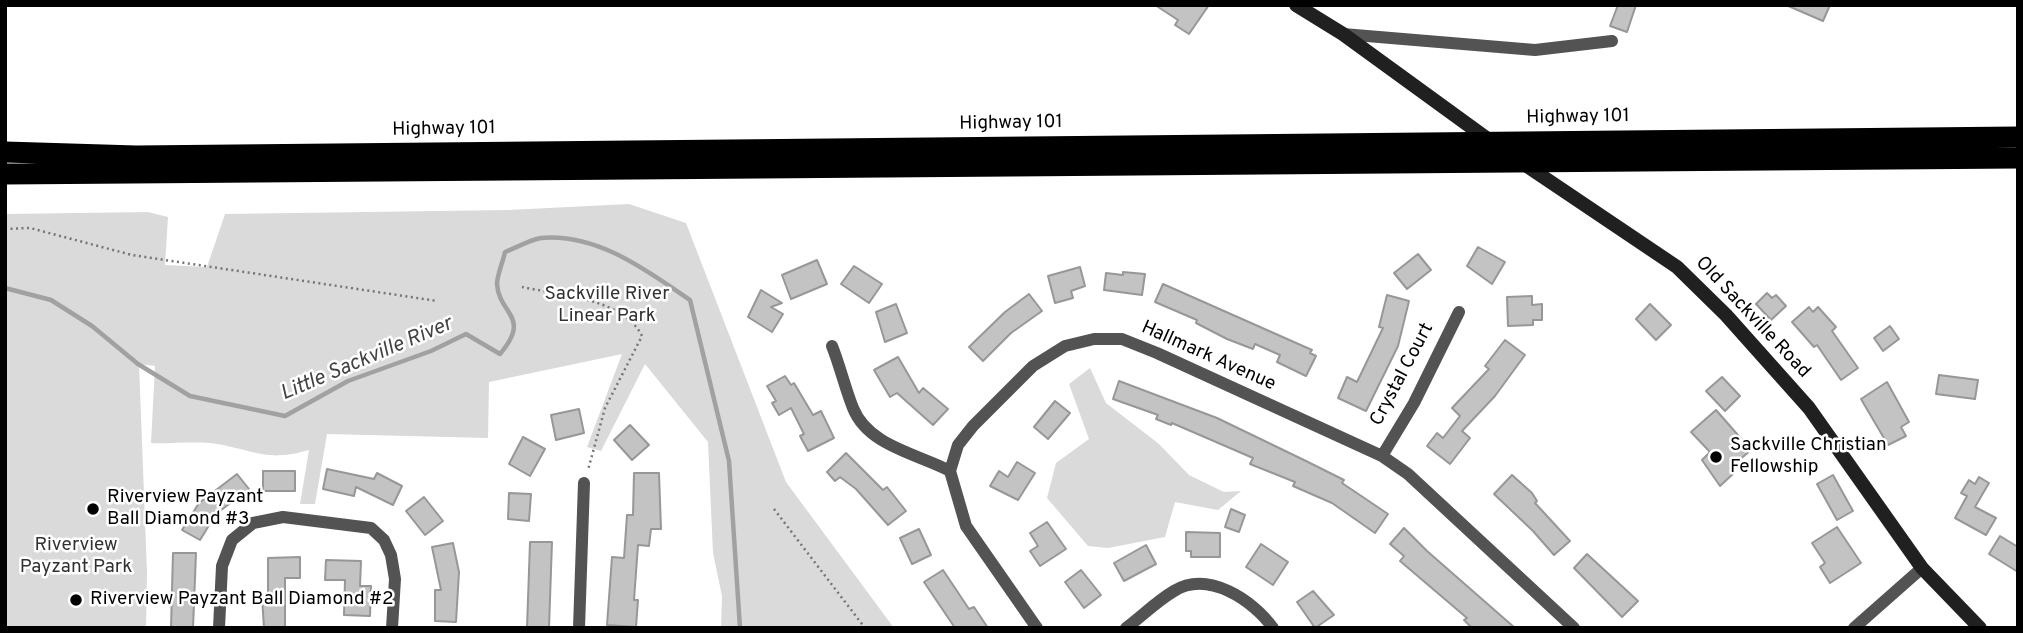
<!DOCTYPE html>
<style>
body{margin:0}
#map{position:relative;width:2023px;height:633px;overflow:hidden;background:#fff;font-family:Overpass,sans-serif}
canvas{display:block}
.frame{position:absolute;inset:0;border:7px solid #000;pointer-events:none}
</style>
<div id="map">
<canvas width="2023" height="633"></canvas>
<div class="frame"></div>
</div>
<script>
const ctx = document.querySelector('canvas').getContext('2d');
ctx.lineJoin = 'round';
function fill(path, color) {
  ctx.fillStyle = color;
  ctx.fill(path, 'evenodd');
}
function strokePath(path, color, width, dash) {
  ctx.strokeStyle = color;
  ctx.lineWidth = width;
  ctx.lineCap = dash ? 'butt' : 'round';
  ctx.setLineDash(dash || []);
  ctx.stroke(path);
}
function write(font, color, halo, rows, align = 'center') {
  ctx.font = font + ' Overpass,sans-serif';
  ctx.lineWidth = 5;
  ctx.setLineDash([]);
  ctx.textBaseline = 'middle';
  ctx.strokeStyle = halo;
  ctx.fillStyle = color;
  for (const [text, x, y, turn = 0] of rows) {
    ctx.save();
    ctx.translate(x, y);
    ctx.rotate((+turn || 0) * Math.PI / 180);
    ctx.textAlign = isNaN(turn) ? turn : align;
    if (halo) ctx.strokeText(text, 0, 0);
    ctx.fillText(text, 0, 0);
    ctx.restore();
  }
}
const green = new Path2D(`
 M629,204l57,19 100,259 108,146h-173l1,-32 -9,-43 -5,-111 -63,-78 -44,87 -14,-4 35,-93 -133,28 -1,56 -161,-4 -12,70h-15l9,-54c-40,11 -48,3 -86,-5 -22,-5 -49,-1 -72,-2l4,-77 -16,-2 8,208 -1,56h-141v-414l143,-2 20,5 -3,48 42,2 18,-53 283,-4z
 M1090,368l16,35 53,41 30,31 35,17 17,-1 -23,19 -43,-8 -10,35 -57,11 -20,-2 -41,-48 9,-35 33,-24 -20,-55z`);
const stream = new Path2D(`
 M5,288l46,12 41,26 46,38 52,32 95,20 63,-35 83,-30 35,-17 34,20c32,-38 -1,-39 -3,-70 0,-9 6,-22 8,-32 11,-4 24,-12 36,-14 56,-5 105,32 149,62l39,161 11,167`);
const building = new Path2D(`
 M1155,5h54l-20,29 -14,-9 3,-5z
 M1618,5h18l-9,27 -17,-6z
 M1786,5h44l-7,16z
 M1478,247l27,15 -13,22 -25,-18z
 M1418,254l13,16 -24,19 -13,-16z
 M817,260l10,24 -36,15 -9,-24z
 M854,266l28,18 -13,19 -28,-19z
 M1080,267l5,19 -14,5 2,7 -18,5 -7,-27z
 M1123,272l22,2 -3,21 -38,-5 2,-17 17,2z
 M1163,284l149,66 -2,3 6,3 -10,20 -29,-14 3,-7 -25,-11 -2,5 -26,-10 -31,-16 1,-3 -42,-18z
 M761,290l21,13 -11,4 12,7 -11,18 -24,-15z
 M1767,293l5,5 4,-3 10,11 -15,14 -15,-16z
 M1029,294l13,17 -31,22 -28,28 -14,-14 36,-35z
 M1387,295l22,6 -11,45 -32,65 -28,-13 9,-21 10,5 26,-54 -4,-1z
 M1532,296v9l10,-1v16h-9v5l-25,1 -1,-29z
 M896,304l11,29 -22,9 -9,-30z
 M1650,304l21,21 -15,15 -20,-21z
 M1809,307l4,5 5,-5 18,20 -4,4 26,37 -17,12 -24,-35 -3,2 -22,-25z
 M1890,326l9,13 -16,12 -9,-13z
 M1505,340l20,15 -30,41 -33,35 8,7 -20,26 -23,-18 10,-13 6,5 17,-22 -8,-8 37,-39 -4,-3z
 M898,357l21,36 4,-5 25,21 -15,16 -36,-32 -7,4 -16,-27z
 M1939,375l39,5 -3,19 -39,-5z
 M785,376l6,9 3,-2 19,32 8,-4 13,27 -26,13 -8,-15 4,-2 -13,-26 -12,7 -7,-12 4,-2 -9,-15z
 M1722,377l18,19 -15,15 -19,-20z
 M1119,381l98,37 89,43 38,19 -2,3 46,31 -13,19 -43,-30 -39,-17 2,-4 -45,-18 3,-6 -81,-35 -1,2 -15,-6 2,-4 -45,-16z
 M1887,382l22,40 -8,5 5,9 -18,9 -27,-46z
 M1055,401l15,12 -22,26 -14,-12z
 M579,409l5,24 -28,7 -5,-25z
 M1716,410l35,40 -21,18 4,5 -14,13 -18,-26 8,-8 -19,-20z
 M630,425l19,20 -17,15 -18,-20z
 M523,437l22,12 -15,27 -21,-12z
 M846,453l37,37 4,-3 19,24 -18,14 -32,-36 -16,-12 -5,4 -8,-9z
 M1017,462l18,11 -17,27 -28,-14 9,-15 9,6z
 M327,469l47,10 3,-6 25,13 -9,19 -37,-18 -2,9 -31,-7z
 M263,471h32v20h-32z
 M634,473h25l2,56h-10l-2,17 -11,-1 -4,55h4l-2,27 -29,-2 5,-68 12,1 3,-43h6z
 M237,474l12,15 -33,25 -16,26 -18,-10 17,-27z
 M1512,475l20,18 5,8 -2,2 35,38 -16,14 -21,-24 -39,-37z
 M1833,475l20,36 -16,9 -20,-36z
 M1979,477l10,6 -14,24 21,11 -10,17 -31,-17 12,-22 -6,-3 8,-13 6,4z
 M509,493l22,1 -2,27 -21,-2z
 M424,497l19,24 -18,14 -19,-24z
 M1231,509l14,6 -6,17 -14,-5z
 M1047,522l19,27 -26,17 -10,-15 8,-5 -8,-13z
 M1837,527l24,36 -31,20 -10,-16 5,-4 -13,-20z
 M1404,528l23,23 88,77h-43l-8,-8 3,-2 -67,-57 4,-5 -14,-12z
 M919,529l12,26 -19,9 -12,-26z
 M1186,532l34,1v24h-29v-6h-5z
 M2000,536l18,11v25l-29,-18z
 M530,542h22l-3,86h-22z
 M453,543l6,29 -3,50 -21,-1v-31h6l-9,-43z
 M1261,544l27,18 -15,23 -27,-18z
 M1146,545l10,19 -32,17 -10,-18z
 M173,553h23l-3,75h-22z
 M1587,554l51,47 -16,16 -48,-49z
 M300,557v21h-15v50h-21l-2,-31h6v-39z
 M326,560l35,1 -1,25h11l-1,30 -26,-1 1,-35h-20z
 M943,570l26,39 5,-2 14,21h-33l-31,-46z
 M1081,570l20,25 -17,13 -19,-26z
 M1313,591l21,24 -19,13 -18,-26z`);
const path = new Path2D(`
 M5,229l25,-1 102,27 305,46
 M522,287c37,8 101,11 120,49l-37,72 -17,62
 M774,509l91,119`);
const street = new Path2D(`
 M1343,34l192,16 77,-9
 M832,346c8,20 13,42 21,62 15,38 65,46 97,63
 M1382,456l32,-53 45,-91
 M219,628l3,-62 10,-26 21,-17 30,-6 88,11 13,12 7,15 4,24 -3,49
 M579,628l5,-145
 M1037,628l-71,-102 -16,-55 8,-26 15,-19 60,-60 32,-20 29,-7h28l35,14 225,103 26,18 166,154
 M1126,628c16,-12 31,-27 48,-37 34,-21 79,9 99,37
 M1854,628l68,-60`);
const secondary = new Path2D(`
 M1296,5l47,29 150,109
 M1521,162l156,105 49,48 83,93 113,160 58,60`);
const highway = new Path2D(`
 M5,152l131,4 1882,-19
 M5,174l2013,-16`);
const markers = [
 [1716,457,7,"#000"],
 [93,509,7,"#000"],
 [76,600,7,"#000"]
];
const streetNames = [
 ["Highway 101",1578,118,-1],
 ["Highway 101",1011,124,-1],
 ["Highway 101",444,130,-1],
 ["Old Sackville Road",1752,318,47],
 ["Hallmark Avenue",1208,357,24],
 ["Crystal Court",1403,375,-62]
];
const parkNames = [
 ["Sackville River",607,295],
 ["Linear Park",607,317],
 ["Riverview",76,546],
 ["Payzant Park",76,568]
];
const poiNames = [
 ["Sackville Christian",1730,446],
 ["Fellowship",1730,468],
 ["Riverview Payzant",107,498],
 ["Ball Diamond #3",107,520],
 ["Riverview Payzant Ball Diamond #2",90,600]
];
const waterNames = [
 ["Little Sackville River",367,360,-23]
];
fill(green, '#dadada');
strokePath(stream, '#a1a1a1', 4.5);
fill(building, '#c3c3c3');
strokePath(building, '#979797', 2);
strokePath(path, '#757575', 2.5, [2, 3.5]);
strokePath(street, '#535353', 12);
strokePath(secondary, '#202020', 14);
strokePath(highway, '#000', 21);
for (const [x, y, r, color] of markers) {
  const dot = new Path2D();
  dot.arc(x, y, r, 0, 2 * Math.PI);
  ctx.fillStyle = color;
  ctx.fill(dot);
  strokePath(dot, '#fff', 2.5);
}
write('19px', '#000', '#fff', streetNames);
write('19px', '#313131', '#fff', parkNames);
write('19px', '#000', '#fff', poiNames, 'left');
write('italic 21px', '#424242', '#fff', waterNames);
</script>
